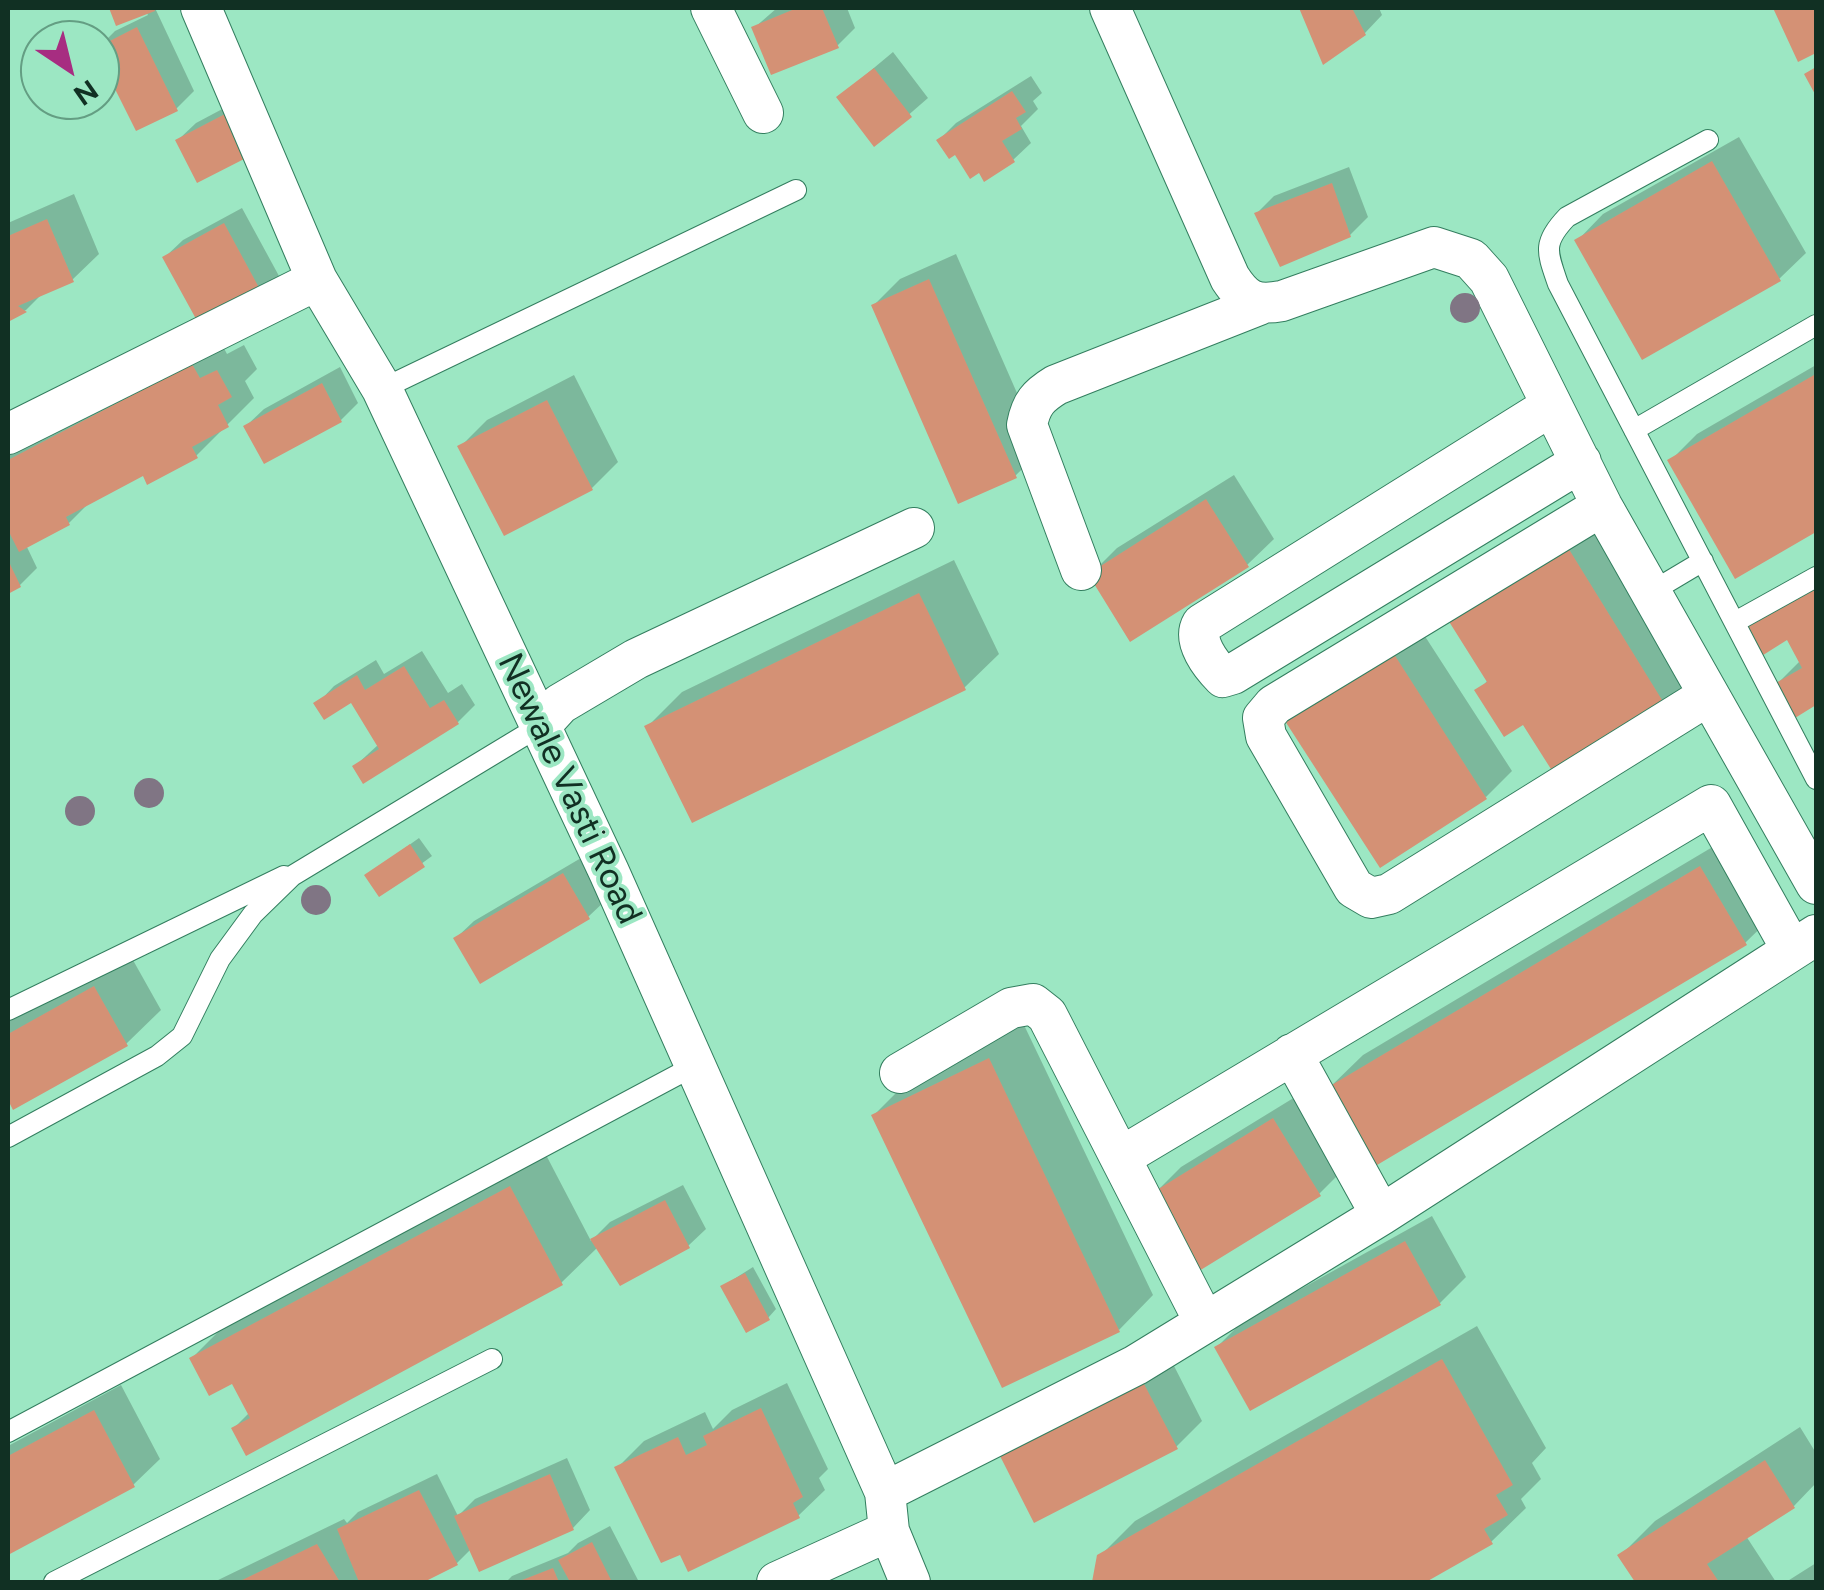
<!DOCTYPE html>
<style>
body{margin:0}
#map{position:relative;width:1824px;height:1590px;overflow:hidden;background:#9ce7c3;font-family:Figtree,sans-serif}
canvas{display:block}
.frame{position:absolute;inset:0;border:10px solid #113023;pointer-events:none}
.north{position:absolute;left:20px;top:20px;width:100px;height:100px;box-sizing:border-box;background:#9ce7c3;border:2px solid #649e83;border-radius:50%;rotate:145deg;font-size:28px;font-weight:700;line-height:40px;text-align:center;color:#113023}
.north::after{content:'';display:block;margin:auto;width:35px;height:45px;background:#a72d81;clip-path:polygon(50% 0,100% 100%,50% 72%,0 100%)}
</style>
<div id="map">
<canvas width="1824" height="1590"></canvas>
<div class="frame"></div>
<div class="north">N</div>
</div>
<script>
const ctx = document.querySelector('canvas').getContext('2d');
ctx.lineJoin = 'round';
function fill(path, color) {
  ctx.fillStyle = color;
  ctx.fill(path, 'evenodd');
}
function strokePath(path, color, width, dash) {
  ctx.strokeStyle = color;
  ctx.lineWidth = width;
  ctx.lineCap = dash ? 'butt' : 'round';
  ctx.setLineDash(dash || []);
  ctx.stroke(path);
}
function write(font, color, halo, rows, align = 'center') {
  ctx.font = font + ' Figtree,sans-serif';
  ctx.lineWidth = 8;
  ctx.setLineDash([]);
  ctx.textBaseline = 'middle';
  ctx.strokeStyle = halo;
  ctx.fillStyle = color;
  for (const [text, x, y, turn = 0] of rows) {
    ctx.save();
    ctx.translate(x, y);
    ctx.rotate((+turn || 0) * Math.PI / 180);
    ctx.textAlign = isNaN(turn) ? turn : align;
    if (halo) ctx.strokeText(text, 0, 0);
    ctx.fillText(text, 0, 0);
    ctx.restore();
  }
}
const shadow = new Path2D(`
 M112,8h43l39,83 -18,18 -76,-55v-8l15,-15 33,-16 -2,-3 -29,10z
 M777,8h70l8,20 -17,17 -84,-17z
 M1302,8h77l3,7 -17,18 -41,28z
 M893,52l35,46 -53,46 -36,-47z
 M1031,76l11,17 -9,8 5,8 -17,17 10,17 -18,17 -58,-8 -16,-12 17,-17z
 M243,98l21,40 -86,2 18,-17z
 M1739,137l67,116 -27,26 -202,-38 26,-27z
 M1349,167l19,50 -18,18 -93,-22 17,-17z
 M74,194l25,60 -27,26 -28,12 -18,18 -18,9v-96z
 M242,208l37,68 -18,17 -96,-36 18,-17z
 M956,254l86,196 -27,26 -141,-171 26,-26z
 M219,339l8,15 17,-9 13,24 -12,12 9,17 -58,58 -52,17 -52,27 -23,23 -43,22 11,23 -17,17 -12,6v-141z
 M1816,365v164l-80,46 -66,-114 27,-27z
 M340,367l18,36 -17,17 -95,6 18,-17z
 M574,375l44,87 -26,26 -132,-41 27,-27z
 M1234,475l40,64 -27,26 -156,9 26,-26z
 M1598,505l102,166 -34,35 -142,15 -46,-30 10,-11 -41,-68z
 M954,560l45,94 -35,34 -317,39 35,-35z
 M1816,577v125l-21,12 -18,-30 24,-24 -14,-23 -40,-8 26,-26z
 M1419,627l93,144 -26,26 -198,-76z
 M422,651l26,42 14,-9 13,21 -17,17 -103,44 24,-22 -28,-44 -34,4 17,-18 42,-26 8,14z
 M1736,833l44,76 -35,34 -417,146 35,-34z
 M419,838l13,18 -52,38 -13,-19z
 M581,858l25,42 -18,17 -132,21 18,-17z
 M129,953l32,57 -35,34 -118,55v-78z
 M1024,1025l129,270 -34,35 -245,-215 34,-34z
 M1300,1094l46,73 -27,27 -164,-1 26,-26z
 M545,1153l46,88 19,-19 73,-37 23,44 -18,17 -90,1 -37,36 -327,145 16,-16 -17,-31 -41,-23 34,-34z
 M1432,1216l34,61 -26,26 -223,44 26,-26z
 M753,1267l23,42 -8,9 -45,-32z
 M1477,1326l69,122 -14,15 9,16 -20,20 5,9 -35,34 -70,40h-327l6,-26 35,-35z
 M1170,1358l32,63 -26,26 -173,10z
 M787,1383l41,86 -9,9 6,12 -27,26 -181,-48 27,-27 61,-29 8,17 19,-19z
 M121,1385l39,74 -27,26 -125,67v-106z
 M1800,1427l16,26v30l-22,23 -48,30 30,46h-138l-18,-26 35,-35z
 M567,1458l23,52 -17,18 -102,21 -14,14 -38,19h-205l130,-63 3,4 11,-11 79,-38 21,42 17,-17z
 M610,1526l29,56h-133l6,-6 56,-23 10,-10z
 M1816,1563v19h-30z`);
const building = new Path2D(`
 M109,8h45l1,3 -39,15z
 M797,8h25l17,40 -68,27 -20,-48z
 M1299,8h53l14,27 -43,30z
 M1773,8h43v45l-18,9z
 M137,27l41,84 -42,20 -36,-72v-13z
 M1816,67v29l-12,-22z
 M874,68l38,49 -38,30 -38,-50z
 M1012,91l14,21 -10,6 6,11 -20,12 13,21 -31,20 -5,-9 -9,6 -15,-24 -6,4 -13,-19z
 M225,114l23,43 -51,26 -22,-43z
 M1712,161l69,120 -139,79 -68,-120z
 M1332,183l19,54 -71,30 -26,-54z
 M47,219l27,63 -56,24 9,6 -19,10v-86z
 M224,223l39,72 -62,33 -39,-71z
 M929,279l88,199 -59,26 -87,-199z
 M192,364l8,14 17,-8 15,27 -14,8 11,22 -37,20 6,11 -51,27 -4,-9 -77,41 4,8 -51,27 -11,-22v-70z
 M1814,375l2,157 -81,47 -68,-119z
 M322,383l20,39 -78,42 -21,-38z
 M547,400l46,90 -89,46 -47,-90z
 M1206,499l43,68 -119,75 -42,-68z
 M1562,538l105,170 -111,69 -33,-52 -19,12 -30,-47 13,-8 -44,-70z
 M8,560l13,27 -13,7z
 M1816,585v120l-21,13 -21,-34 28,-16 -15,-28 -27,17 -16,-28z
 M919,593l47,97 -274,133 -48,-97z
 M1392,651l95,148 -107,69 -95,-147z
 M404,666l26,42 14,-8 15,24 -96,60 -11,-18 27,-17 -28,-46 -27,17 -11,-17 44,-28 8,15z
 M410,844l15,23 -46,30 -15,-22z
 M1700,866l47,79 -375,223 -47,-79z
 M563,873l27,46 -110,65 -27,-46z
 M94,986l34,60 -115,64 -5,-10v-66z
 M989,1058l131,274 -118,56 -131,-273z
 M1273,1118l48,78 -122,75 -47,-78z
 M510,1186l53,99 -317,171 -15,-28 19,-10 -18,-34 -23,12 -20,-38z
 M665,1200l25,48 -70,38 -30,-47z
 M1405,1241l36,64 -191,106 -36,-64z
 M745,1273l25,47 -24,13 -26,-47z
 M1442,1359l71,126 -17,10 12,20 -24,14 9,15 -67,38h-334l5,-27z
 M1143,1382l35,67 -144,74 -34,-67z
 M761,1408l42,89 -10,6 7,15 -112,54 -8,-17 -19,8 -47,-96 64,-30 8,18 21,-10 -4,-9z
 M94,1410l41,77 -127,68v-99z
 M1765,1460l30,48 -88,56 12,18h-84l-18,-27z
 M550,1474l24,56 -95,42 -25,-56z
 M419,1490l39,75 -34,17h-65l-22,-53z
 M592,1542l20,40h-42l-12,-22z
 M317,1544l23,38h-102z
 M553,1568l6,14h-42z`);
const lane = new Path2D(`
 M1708,140l-141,77c-25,26 -20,35 -9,67l258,495
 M382,389l414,-199
 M1634,430l182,-105
 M1651,592l52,-31
 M1735,622l81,-45
 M8,1010l276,-134
 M8,1137l149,-81 25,-20 38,-77 33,-45 39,-38 248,-150
 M8,1432l688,-367
 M54,1582l438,-223`);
const street = new Path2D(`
 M201,8l116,272 65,109 227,483 276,620 4,39 21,51
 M711,8l52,105
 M1110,8l120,270c15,23 25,28 52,23l152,-54 37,12 18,20 113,227 214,378
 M1551,406l-349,218c-10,17 9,41 21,53l10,-3 348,-212
 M8,434l309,-154
 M1602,506l-328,199 -11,13 3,18 88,152 17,10 18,-4 320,-199
 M1081,570l-54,-145c4,-21 11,-29 29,-40l203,-80
 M540,726l20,-22 76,-45 278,-131
 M1292,1054l89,161
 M900,1073l111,-65 22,-4 14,11 157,306
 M1121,1157l590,-352 81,145
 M885,1492l251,-127 245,-150 435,-280
 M777,1582l112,-51`);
const trees = [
 [1465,308],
 [149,793],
 [80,811],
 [316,900]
];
const streetNames = [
 ["Newale Vasti Road",569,789,65]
];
fill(shadow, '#0003');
fill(building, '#d49175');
strokePath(lane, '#337e5f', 22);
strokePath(street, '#337e5f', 42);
strokePath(lane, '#fff', 20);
strokePath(street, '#fff', 40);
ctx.fillStyle = '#807584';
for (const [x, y] of trees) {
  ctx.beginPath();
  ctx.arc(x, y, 15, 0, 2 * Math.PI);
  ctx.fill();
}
write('35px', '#113023', '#9ce7c3', streetNames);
</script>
